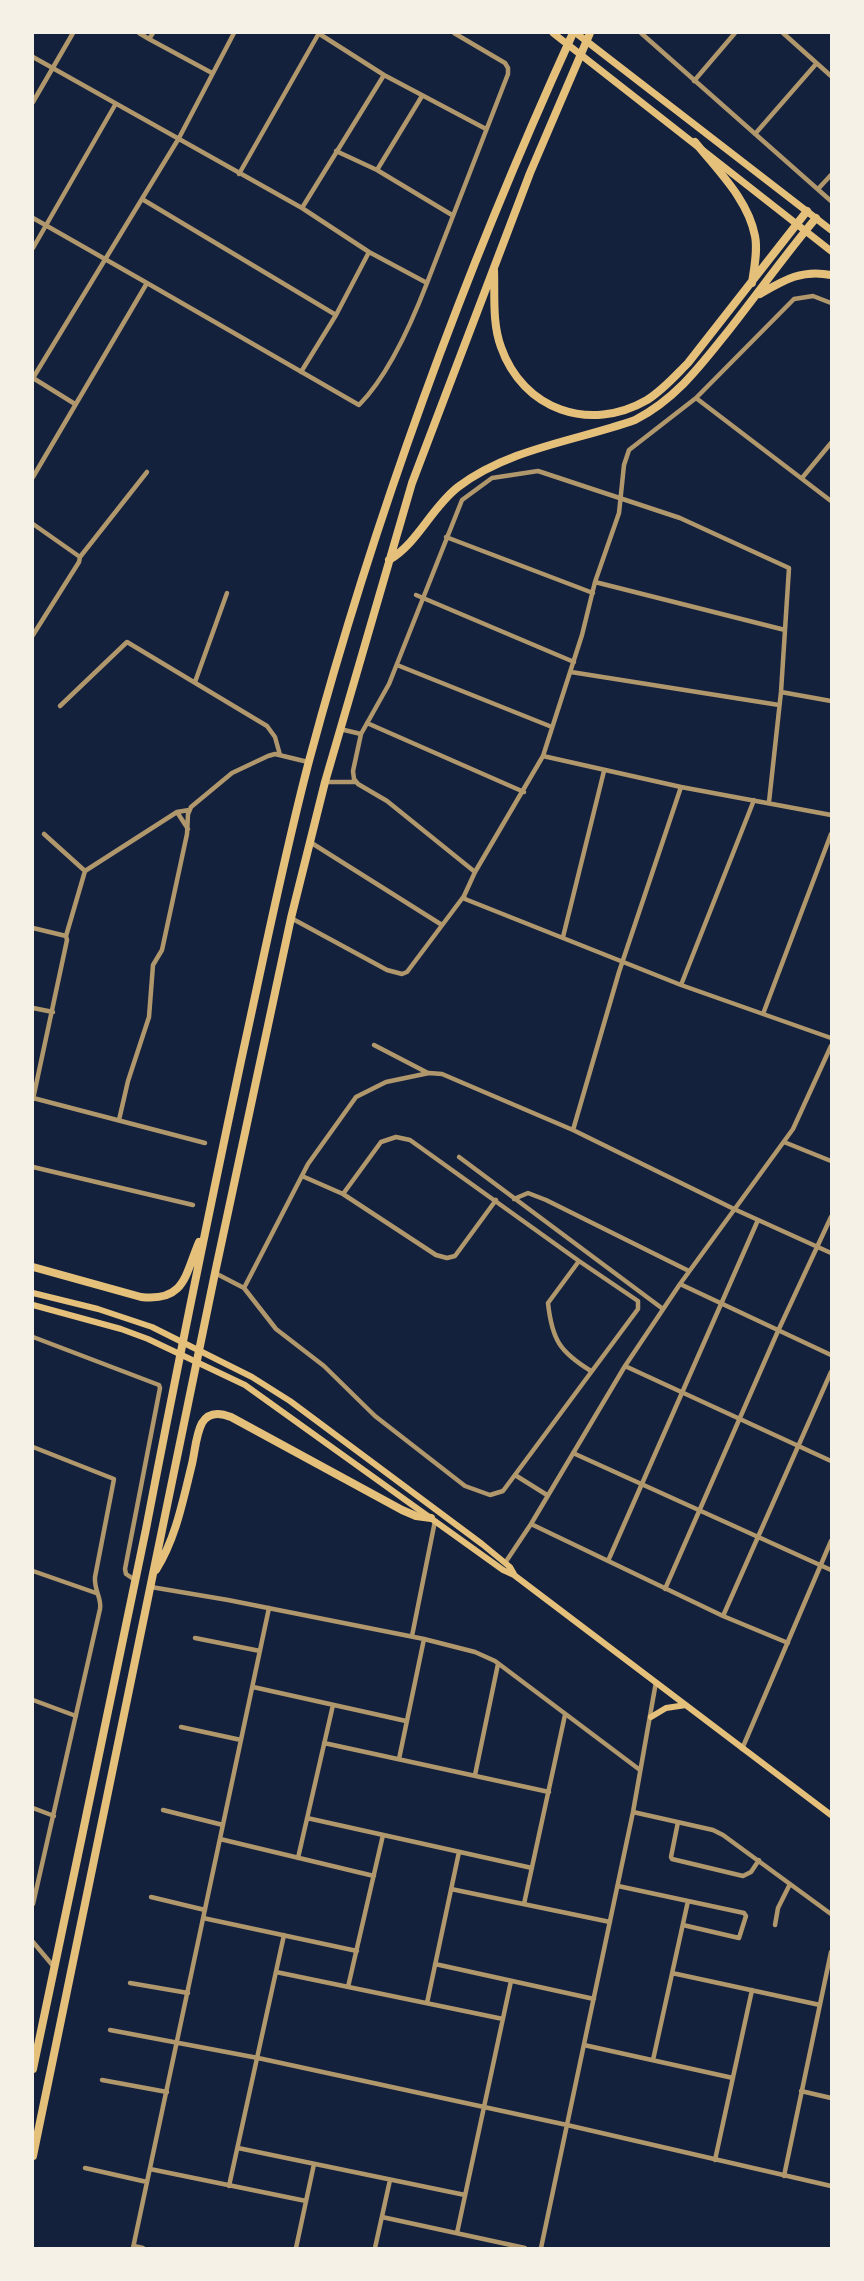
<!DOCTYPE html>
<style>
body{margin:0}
#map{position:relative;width:864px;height:2281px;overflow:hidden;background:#14213d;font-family:Quicksand,sans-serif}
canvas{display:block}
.frame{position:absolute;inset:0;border:34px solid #f6f1e7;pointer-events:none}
</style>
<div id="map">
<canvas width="864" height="2281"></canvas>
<div class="frame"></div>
</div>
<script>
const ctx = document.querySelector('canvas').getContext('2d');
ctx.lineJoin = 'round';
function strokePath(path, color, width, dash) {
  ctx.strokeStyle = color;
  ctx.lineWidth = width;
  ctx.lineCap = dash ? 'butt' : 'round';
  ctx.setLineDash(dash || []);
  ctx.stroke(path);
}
const minor = new Path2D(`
 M139,33l10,6 4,-6
 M318,33l66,42 102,54
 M641,33l190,168
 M783,33l48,43
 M149,39l63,34
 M33,57l269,151 67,44 58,31 81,-209v-6l-3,-5 -51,-30
 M694,81l41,-48
 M422,96l-45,74 75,45
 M33,102l40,-69
 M755,134l61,-70
 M336,151l41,19
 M239,174l80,-141
 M818,189l13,-14
 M142,199l194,116
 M302,208l82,-133
 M33,218l114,65 -114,194
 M33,248l82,-143
 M147,283l212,122c29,-29 53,-83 68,-122
 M831,303l-18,-7 -19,3 -98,99 -67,52 -5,15 -5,48 -24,69 -13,53 -39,121 -68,116 -11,24 1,3 216,86 150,53
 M301,372l35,-57 33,-63
 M696,398l135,103
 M75,404l-42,-26 146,-240 55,-105
 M802,478l29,-35
 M33,524l47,33 -1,5 -46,73
 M446,537l147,56
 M80,557l67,-85
 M595,582l190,48
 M416,595l158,67
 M397,665l155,62
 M571,672l208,33
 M195,682l32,-89
 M781,692l50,9
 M60,706l67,-64 140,84 8,11 5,18
 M367,723l157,69
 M340,729l21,5
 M543,756l138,31 150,28
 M325,782h31
 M177,812l11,17
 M44,834l41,37
 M310,842l132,83
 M475,872l-88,-71 -29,-17 -4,-5 -1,-8 8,-37 28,-50 73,-184 30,-22 46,-7 142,47 109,50 -8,124 -12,110
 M291,918l96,52 15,4 5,-2 57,-76
 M33,928l33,8
 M563,937l41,-166
 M681,985l73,-185
 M33,1008l20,4
 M763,1014l68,-180
 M374,1045l54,28
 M33,1098l172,45
 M33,1099l34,-159 -1,-4 19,-65 92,-59 12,-2
 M119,1120l9,-39 21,-64 4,-52 9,-15 25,-116 1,-20 3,-7 41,-34 36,-17 7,-2 33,8
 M573,1130l46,-158 62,-185
 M784,1142l47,19
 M459,1157l204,152
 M33,1167l160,38
 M302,1176l41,18 93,61 11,3 8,-2 41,-56
 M514,1199l14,-6 18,7 143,71
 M579,1261l-31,42c4,37 12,49 43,68
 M215,1273l29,15 32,41 48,37 51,50 90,70 25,9 13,-4 135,-182v-8l-59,-40 -169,-121 -14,-3 -15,5 -38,52
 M680,1284l151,71
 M244,1288l64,-124 48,-67 30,-15 43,-9 13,1 131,56 161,79 97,44
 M33,1337l126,48 1,3 -35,181 1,5 9,6
 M625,1366l206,95
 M33,1447l81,32 -19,98c-1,14 7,21 5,32l-67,295
 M573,1453l258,117
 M515,1475l32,20
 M531,1524l192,92 65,27
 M608,1561l150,-341
 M505,1563l26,-39 94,-158 55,-82 113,-155 38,-83
 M33,1571l63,22
 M151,1587l77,13 196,39 51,13 20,9 145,109
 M665,1589l113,-258 53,-114
 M723,1616l108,-244
 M412,1636l23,-115
 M195,1638l65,13
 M253,1687l153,34
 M33,1700l43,16
 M181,1727l60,13
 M324,1743l225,49
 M742,1749l89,-208
 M399,1759l25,-120
 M475,1775l23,-111
 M33,1808l21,8
 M163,1810l60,15
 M633,1812l80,18 10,5 108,79
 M307,1818l225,50
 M678,1822l-7,35 1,2 71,17 8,-4 8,-12
 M220,1839l154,37
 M298,1858l35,-153
 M618,1886l126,27 2,3 -7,22 -56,-13
 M451,1889l159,33
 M151,1897l54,13
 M524,1904l41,-189
 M203,1918l154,33
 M775,1925l3,-17 12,-24
 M33,1942l21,25
 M435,1964l159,35
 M276,1972l227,47
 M672,1973l148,32
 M130,1983l58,10
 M348,1987l35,-152
 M427,2003l32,-151
 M110,2030l148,28 309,67 264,61
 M584,2045l149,33
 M653,2060l35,-159
 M102,2080l65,12
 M801,2091l30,7
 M238,2148l227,47
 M715,2160l37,-170
 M85,2168l62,14
 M150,2169l156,32
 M784,2176l47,-224
 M229,2186l55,-251
 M382,2217l143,31
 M457,2233l54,-252
 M134,2246l9,2
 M133,2248l136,-640
 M296,2248l18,-84
 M375,2248l15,-68
 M541,2248l92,-436 23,-130`);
const secondary = new Path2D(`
 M33,1293l65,16 54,18 100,50 38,24 192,143 28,23 4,7
 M33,1305l88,24 27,10 97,46 258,185 11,5 317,240
 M651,1717l15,-9 20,-3`);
const primary = new Path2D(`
 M553,33l278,218
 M576,33l255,197`);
const trunk = new Path2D(`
 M695,142c22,28 53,57 60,94 3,15 -1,32 -3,47
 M494,270c1,25 -2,53 7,77 22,63 89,86 146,53 16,-10 28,-24 41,-37l119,-152
 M760,294c24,-14 42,-25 71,-19
 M389,560c29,-17 42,-52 69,-73 52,-39 118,-46 177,-67 39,-20 63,-51 90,-85 31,-39 59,-79 91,-117
 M33,1267l108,30c44,5 44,-22 58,-55
 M156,1570c20,-32 27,-70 36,-106 3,-13 4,-30 10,-41 7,-12 19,-10 29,-6l171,93 14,6 15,2
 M33,2069c37,-180 77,-360 113,-540 30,-156 62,-312 95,-468 22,-100 42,-201 68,-300 67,-250 157,-493 264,-728
 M33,2156l182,-883 76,-355 34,-136 87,-299 118,-310 60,-140`);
strokePath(minor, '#b1986c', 4.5);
strokePath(secondary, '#e5c07b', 6);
strokePath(primary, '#e5c07b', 7);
strokePath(trunk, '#e5c07b', 8);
</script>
